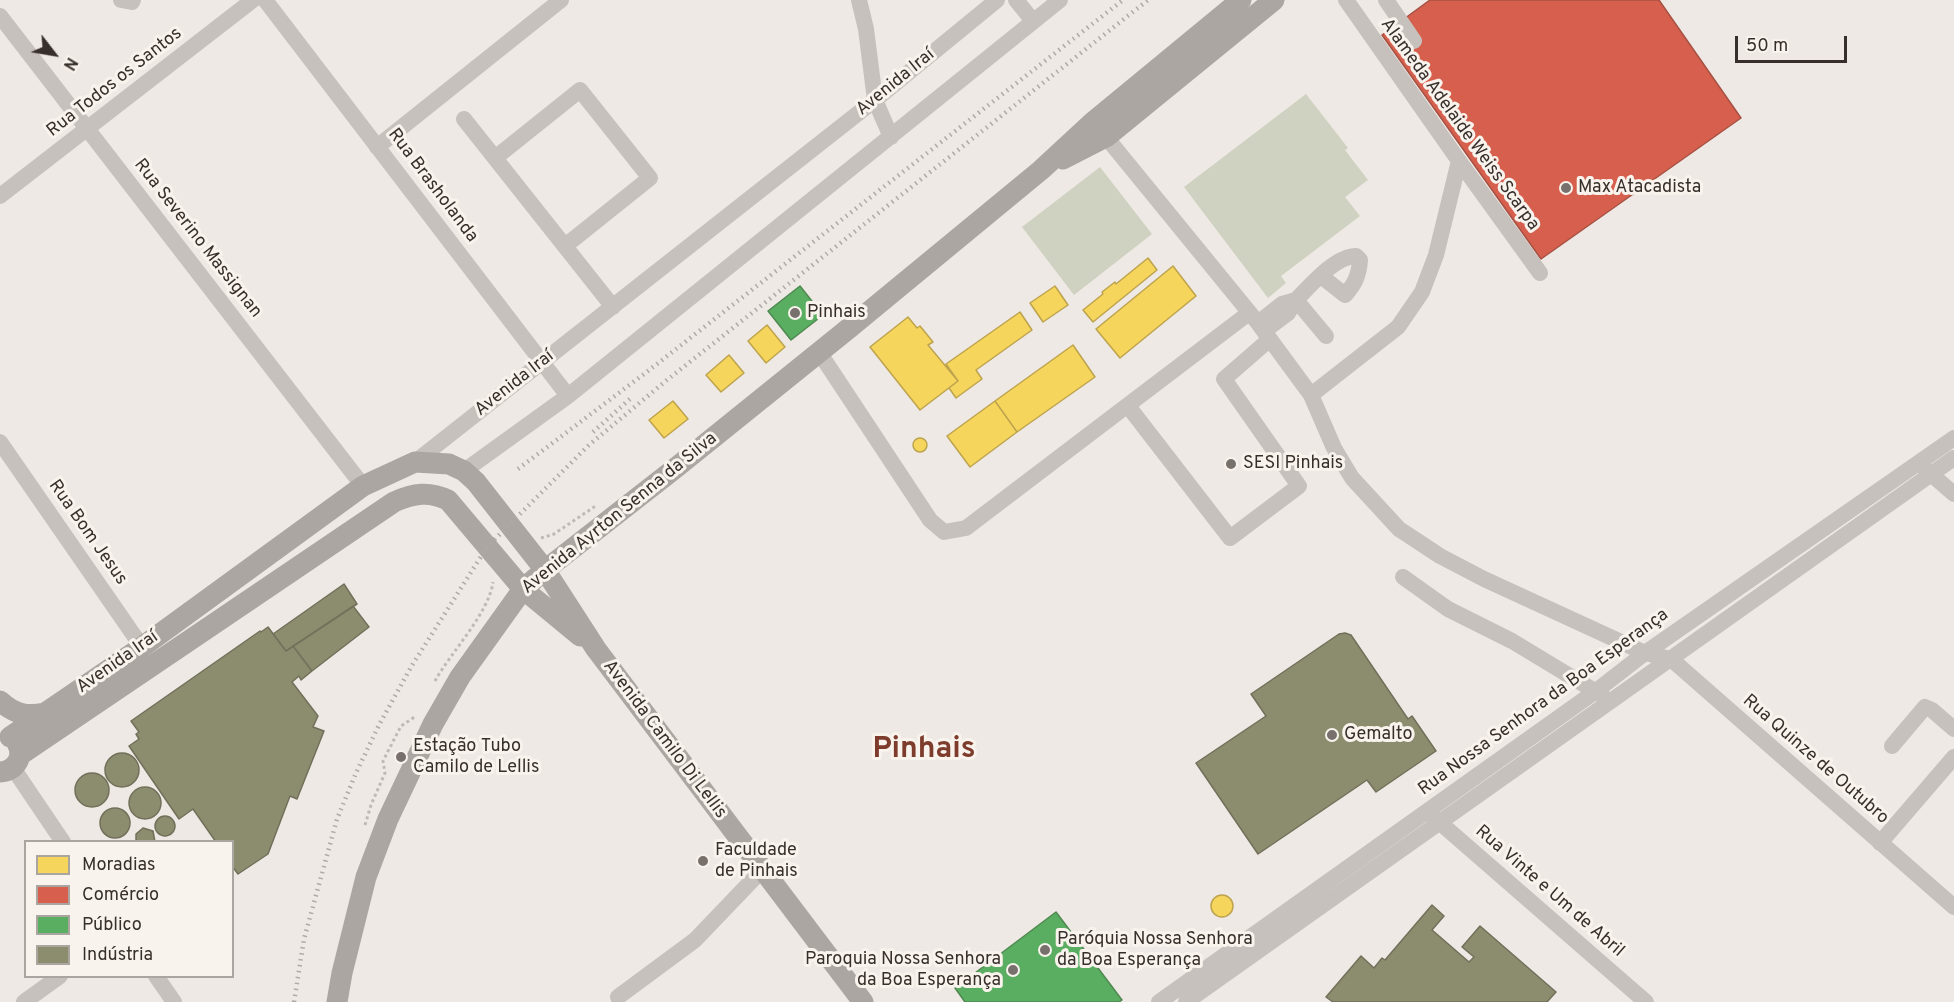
<!DOCTYPE html>
<meta charset="utf-8">
<style>
body{margin:0}
#map{position:relative;width:1954px;height:1002px;overflow:hidden;background:#eee9e4;font-family:Overpass,sans-serif}
canvas{display:block}
.legend{position:absolute;left:24px;top:840px;width:210px;height:138px;box-sizing:border-box;background:#f9f3ed;border:2px solid #aba59f;margin:0;padding:8px 10px;list-style:none;font-size:18px;color:#372f2b}
.legend li{display:flex;align-items:center;gap:12px;height:30px}
.legend b{width:30px;border:2px solid #aba59f}
.north{position:absolute;left:24px;top:24px;width:60px;height:60px;-webkit-text-stroke:4px #f9f3ed;paint-order:stroke;rotate:121deg;font-size:16px;font-weight:700;line-height:24px;text-align:center;color:#372f2b}
.north::after{content:'';display:block;margin:auto;width:21px;height:27px;background:#372f2b;clip-path:polygon(50% 0,100% 100%,50% 72%,0 100%)}
.scale{position:absolute;left:1735px;top:36px;width:112px;height:27px;box-sizing:border-box;border:3px solid #372f2b;border-top:0;padding-left:8px;font-size:18px;line-height:21px;white-space:nowrap;color:#372f2b;-webkit-text-stroke:4px #f9f3ed;paint-order:stroke}
</style>
<div id="map">
<canvas width="1954" height="1002"></canvas>
<ul class="legend">
<li><b style="height:16px;background:#f6d55c"></b>Moradias</li>
<li><b style="height:16px;background:#d6604d"></b>Comércio</li>
<li><b style="height:16px;background:#5aae61"></b>Público</li>
<li><b style="height:16px;background:#8c8c6e"></b>Indústria</li>
</ul>
<div class="north">N</div>
<div class="scale">50 m</div>
</div>
<script>
const ctx = document.querySelector('canvas').getContext('2d');
ctx.lineJoin = 'round';
function fill(path, color) {
  ctx.fillStyle = color;
  ctx.fill(path, 'evenodd');
}
function strokePath(path, color, width, dash) {
  ctx.strokeStyle = color;
  ctx.lineWidth = width;
  ctx.lineCap = dash ? 'butt' : 'round';
  ctx.setLineDash(dash || []);
  ctx.stroke(path);
}
function write(font, color, halo, rows, align = 'center') {
  ctx.font = font + ' Overpass,sans-serif';
  ctx.lineWidth = 6;
  ctx.setLineDash([]);
  ctx.textBaseline = 'middle';
  ctx.strokeStyle = halo;
  ctx.fillStyle = color;
  for (const [text, x, y, turn = 0] of rows) {
    ctx.save();
    ctx.translate(x, y);
    ctx.rotate((+turn || 0) * Math.PI / 180);
    ctx.textAlign = isNaN(turn) ? turn : align;
    if (halo) ctx.strokeText(text, 0, 0);
    ctx.fillText(text, 0, 0);
    ctx.restore();
  }
}
const green = new Path2D(`
 M1306,94l42,54 -3,2 23,30 -23,17 15,19 -79,60 5,7 -18,15 -84,-111z
 M1100,167l52,67 -78,61 -52,-68z`);
const homes = new Path2D(`
 M1148,258l9,12 -64,52 -10,-12 20,-16 -1,-2 13,-10 1,2z
 M1173,266l23,30 -76,62 -24,-29z
 M1055,286l13,19 -25,17 -13,-19z
 M1020,312l12,18 -56,40 6,9 -26,19 -7,-10 9,-7 -12,-17z
 M908,317l9,11 3,-2 13,16 -5,3 30,36 -38,29 -50,-63z
 M767,325l18,22 -19,16 -18,-22z
 M1073,345l22,32 -78,55 -22,-31z
 M729,355l15,18 -23,19 -15,-17z
 M673,401l15,18 -24,19 -15,-18z
 M995,401l22,31 -47,35 -23,-31z
 M913 445a7 7 0 1 1 14 0a7 7 0 1 1-14 0Z
 M1211 906a11 11 0 1 1 22 0a11 11 0 1 1-22 0Z`);
const shops = new Path2D(`
 M1430,0h229l82,118 -200,141 -159,-224z`);
const public = new Path2D(`
 M800,286l23,29 -32,25 -23,-29z
 M1056,912l66,88 -3,2h-154l-10,-14z`);
const industry = new Path2D(`
 M344,584l13,20 -71,47 -13,-17z
 M353,606l16,21 -57,44 -19,-25z
 M268,627l18,24 7,-5 19,25 -11,9 -2,-4 -7,6 26,34 -5,11 11,4 -27,68 -7,-3 -22,58 -30,20 -6,-8v-24h-16l-23,-33 -14,10 -50,-73 10,-7 -3,-5 3,-2 -8,-11 129,-90 1,1z
 M1345,633l6,2 57,84 4,-3 24,35 -60,41 -9,-12 -109,74 -62,-91 70,-47 -15,-22 88,-60z
 M105 770a17 17 0 1 1 34 0a17 17 0 1 1-34 0Z
 M75 790a17 17 0 1 1 34 0a17 17 0 1 1-34 0Z
 M129 803a16 16 0 1 1 32 0a16 16 0 1 1-32 0Z
 M100 823a15 15 0 1 1 30 0a15 15 0 1 1-30 0Z
 M155 826a10 10 0 1 1 20 0a10 10 0 1 1-20 0Z
 M143,828l10,3 2,11h-19v-8z
 M1432,905l12,11 -12,14 37,32 5,-5 -12,-10 18,-21 76,66 -9,10h-214l-7,-5 35,-41 13,12 8,-10 3,2z`);
const path = new Path2D(`
 M541,538l13,-4 43,-29
 M435,681c16,-29 54,-68 58,-99
 M365,825l6,-20 14,-32 -2,-12 18,-35 15,-10`);
const minor = new Path2D(`
 M121,0l11,2 1,-2
 M265,0l303,396
 M859,0l7,29 9,71 16,37
 M1016,0l17,21
 M1346,0l113,161 81,112
 M1386,0l28,41
 M0,16l363,470
 M464,119l149,188
 M1106,137l152,186 53,72 23,53 18,30 47,51 41,27 44,23 161,74 26,6 283,248
 M377,147l184,-147
 M495,158l85,-68 70,88 -85,68
 M0,196l253,-196
 M1321,276l24,19c10,-11 14,-20 15,-35l-4,-4c-21,0 -46,30 -60,44l30,36
 M1258,323l24,-19 14,-4 -8,13 -24,18
 M819,352l111,168 14,12 22,-4 283,-215
 M1311,395l87,-68 24,-35 14,-37 23,-94
 M1128,406l102,132 69,-52 -75,-107 46,-40
 M0,442l142,205
 M415,462l460,-362 122,-100
 M1924,468l30,26
 M464,471l104,-75 492,-396
 M1403,577l45,32 64,32 91,55
 M1892,746l33,-39 7,3 22,19
 M13,768l50,74
 M1430,814l216,188
 M1880,843l74,-86
 M156,976l18,26
 M618,997l77,-57 68,-71
 M24,1002l36,-26
 M1159,1002l437,-311 49,-38 309,-215
 M1186,1002c255,-183 512,-363 768,-544`);
const major = new Path2D(`
 M1063,159l43,-22 168,-137
 M0,701c14,13 27,16 45,12
 M10,737l132,-90 221,-161 52,-24 34,2 15,7 12,11 69,88 51,79 267,353
 M20,755l374,-253c20,-9 35,-11 54,-2l75,89 57,47
 M0,772c15,-1 25,-15 17,-29
 M337,1002l5,-29 24,-96 22,-58 45,-95 27,-47 63,-88 22,-19 128,-100 175,-141 193,-159 53,-49 147,-121`);
const rail = new Path2D(`
 M593,432l38,-34
 M518,469l130,-98 475,-371
 M294,1002l10,-63 33,-120 19,-46 24,-50 31,-56 76,-120 102,-102 78,-65 481,-380`);
const markers = [
 [1566,188,6,"#77706c"],
 [795,313,6,"#77706c"],
 [1231,464,6,"#77706c"],
 [1332,735,6,"#77706c"],
 [401,757,6,"#77706c"],
 [703,861,6,"#77706c"],
 [1045,950,6,"#77706c"],
 [1013,970,6,"#77706c"]
];
const streetNames = [
 ["Rua Todos os Santos",115,83,-38],
 ["Avenida Iraí",896,83,-39],
 ["Alameda Adelaide Weiss Scarpa",1459,125,54],
 ["Rua Brasholanda",432,186,53],
 ["Rua Severino Massignan",197,239,52],
 ["Avenida Iraí",515,384,-38],
 ["Avenida Ayrton Senna da Silva",620,514,-39],
 ["Rua Bom Jesus",87,533,55],
 ["Avenida Iraí",118,663,-35],
 ["Rua Nossa Senhora da Boa Esperança",1544,703,-36],
 ["Avenida Camilo Di Lellis",664,740,53],
 ["Rua Quinze de Outubro",1815,760,41],
 ["Rua Vinte e Um de Abril",1549,892,41]
];
const poiNames = [
 ["Max Atacadista",1578,188],
 ["Pinhais",807,313],
 ["SESI Pinhais",1243,464],
 ["Gemalto",1344,735],
 ["Estação Tubo",413,747],
 ["Camilo de Lellis",413,768],
 ["Faculdade",715,851],
 ["de Pinhais",715,872],
 ["Paróquia Nossa Senhora",1057,940],
 ["da Boa Esperança",1057,961],
 ["Paroquia Nossa Senhora",1001,960,"right"],
 ["da Boa Esperança",1001,981,"right"]
];
const townNames = [
 ["Pinhais",924,751]
];
fill(green, '#cfd2c0');
fill(homes, '#f6d55c');
strokePath(homes, '#bda34d', 1.5);
fill(shops, '#d6604d');
strokePath(shops, '#a65143', 1.5);
fill(public, '#5aae61');
strokePath(public, '#508851', 1.5);
fill(industry, '#8c8c6e');
strokePath(industry, '#72705a', 1.5);
strokePath(path, '#bfbab6', 3, [3, 3]);
strokePath(minor, '#c6c1bd', 16);
strokePath(major, '#aba6a2', 21);
strokePath(rail, '#aeaaa7', 4.5, [1.5, 4.5]);
for (const [x, y, r, color] of markers) {
  const dot = new Path2D();
  dot.arc(x, y, r, 0, 2 * Math.PI);
  ctx.fillStyle = color;
  ctx.fill(dot);
  strokePath(dot, '#f9f3ed', 2);
}
write('18px', '#372f2b', '#f9f3ed', streetNames);
write('18px', '#372f2b', '#f9f3ed', poiNames, 'left');
write('bold 30px', '#7e3d2c', '#f9f3ed', townNames);
</script>
